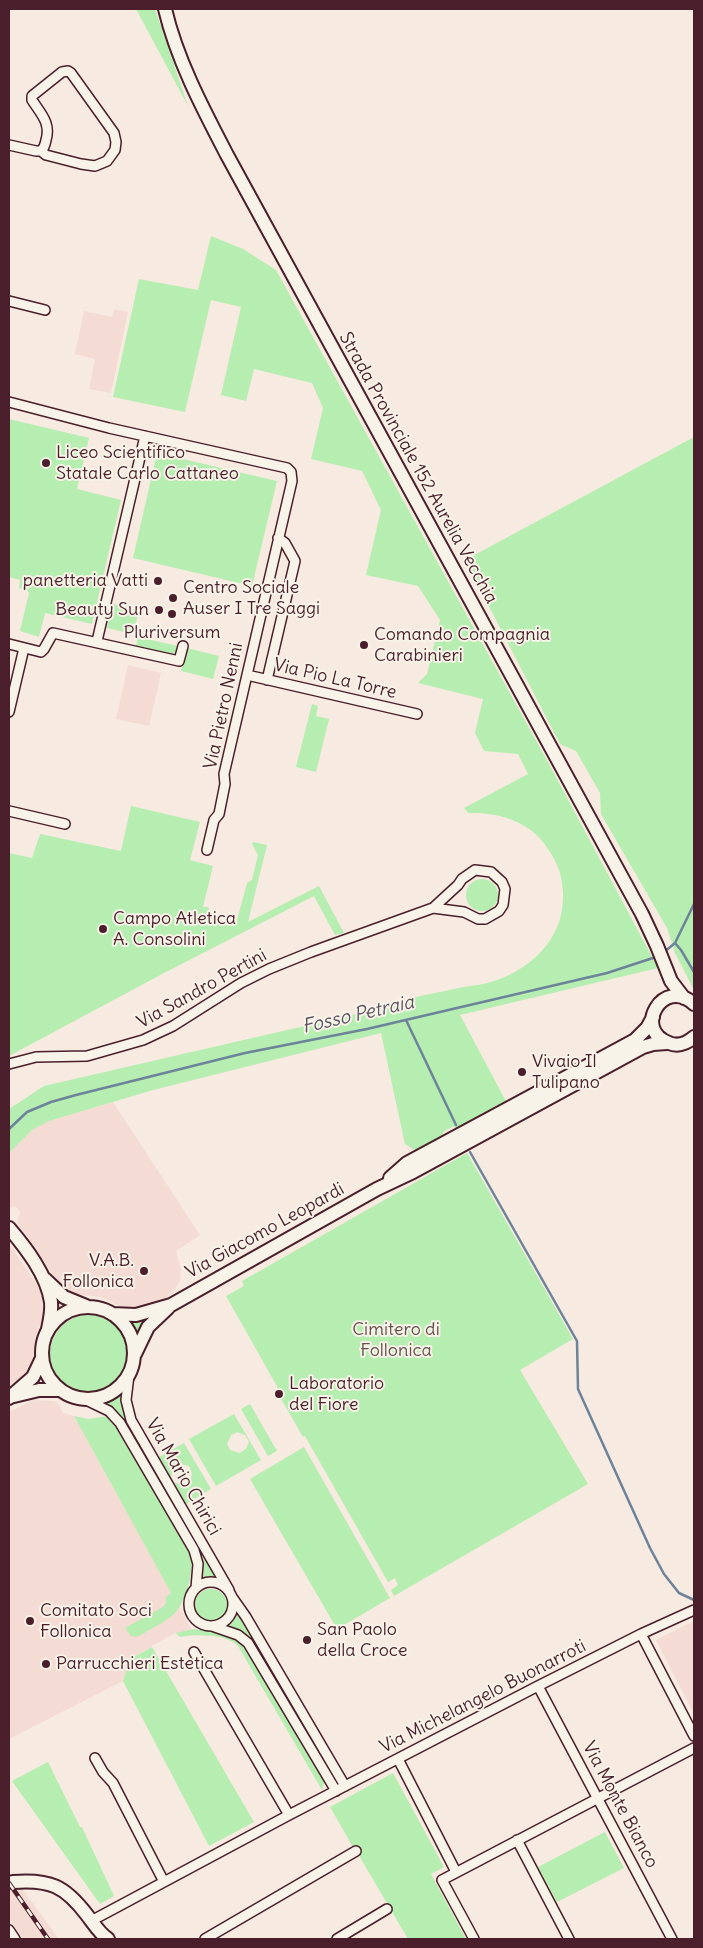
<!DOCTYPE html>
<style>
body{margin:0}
#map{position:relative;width:703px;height:1948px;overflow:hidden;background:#f7eae0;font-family:Delius,sans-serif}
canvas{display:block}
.frame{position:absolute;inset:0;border:10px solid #4a1f2b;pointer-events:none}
</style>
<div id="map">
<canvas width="703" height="1948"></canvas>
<div class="frame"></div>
</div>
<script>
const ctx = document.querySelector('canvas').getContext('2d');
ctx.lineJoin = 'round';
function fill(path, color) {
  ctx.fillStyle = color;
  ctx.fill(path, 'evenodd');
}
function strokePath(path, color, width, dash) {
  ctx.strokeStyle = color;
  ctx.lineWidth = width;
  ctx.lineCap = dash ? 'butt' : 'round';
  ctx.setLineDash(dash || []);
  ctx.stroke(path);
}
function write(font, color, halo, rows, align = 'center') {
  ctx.font = font + ' Delius,sans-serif';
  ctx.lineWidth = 4;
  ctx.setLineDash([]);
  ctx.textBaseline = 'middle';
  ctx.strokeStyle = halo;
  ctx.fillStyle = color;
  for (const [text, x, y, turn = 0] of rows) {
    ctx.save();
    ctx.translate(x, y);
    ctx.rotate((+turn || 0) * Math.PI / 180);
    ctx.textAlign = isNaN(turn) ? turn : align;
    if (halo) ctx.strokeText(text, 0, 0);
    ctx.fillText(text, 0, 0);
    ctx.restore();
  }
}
const built = new Path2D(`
 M114,309l14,3 -17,81 -22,-4 6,-30 -20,-5 9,-43 28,6z
 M128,665l33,8 -12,53 -33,-7z
 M113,1102l87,133 -24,16 5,17 -1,12 -5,10 -11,9 -30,11 -8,-1 -25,-12 -26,-3 -15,-9 -43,-63 3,-10 -5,-6 -6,2v-55l23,-23 17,-9z
 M9,1243l31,47 4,13v13l-8,19 -4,29 -5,11 -6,6 -12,8z
 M33,1400l21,1 4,2 5,10 11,3 120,218 -14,3 -5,-4 -49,28 1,9 -4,11 -114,58v-327z
 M694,1621v93l-38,-74z
 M9,1871l42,57 8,11h-36l-14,-20z`);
const green = new Path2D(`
 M136,9h19l33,97z
 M211,236l32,13 33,21 273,494 109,204 -198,47 48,90 -8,4 -3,-4 -4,2 2,5 -8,5 -3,-5 -4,2 2,5 -13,7 -2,-4 -11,8 -2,-4 -11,6v4l-27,15 -11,-7 -24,-111 -228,57 -104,31 -17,9 -23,23v-44l35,-23 317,-73c29,-11 59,-17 89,-23 13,-4 28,-4 41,-8 34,-10 65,-36 71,-72 3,-21 0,-40 -12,-58 -17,-30 -50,-40 -82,-39l-4,-5 64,-34 -10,-20 -34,-3 -9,-18 8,-34 -65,-16 9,-9 13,-54 -22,-34 -52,-11 15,-65 -19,-39 -51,-12 12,-51 -11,-25 -58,-14 -8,32 -25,-6 20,-88 -30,-7 -26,112 -72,-15 26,-118 59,11z
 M9,419l80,19 -12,51 44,11 -29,124 -47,-11 -6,24 -19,-6 9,-38 -2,-3 -8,-2 1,-8 -11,-3z
 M694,437v553l-19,-37 -8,-25 -66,-114 -1,-21 -24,-42 -16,-7 -95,-184z
 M157,453l120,28 -25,105 -119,-28z
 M113,604l26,6 -6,24 -26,-6z
 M138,637l40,9 -3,9 -39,-9z
 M187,648l32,8 -6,23 -32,-8z
 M312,704l6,2 -2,10 13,3 -13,53 -20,-5z
 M131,806l69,16 -10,38 23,6 -10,41h5l6,12 22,5 11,-41 5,-3 6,-25 -6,-11 1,-2 14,3 -19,77 71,-36 25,47 -9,2 -21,-39 -150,77 -155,83v-203l23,5 8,-24 81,17z
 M466 895a16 16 0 1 1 32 0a16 16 0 1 1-32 0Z
 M467,1153l106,186 -53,31 68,114 -194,112 -3,-6 7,-5 -3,-7 -7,4 -83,-146 -2,1 -27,-47 2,-2 -52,-92 18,-10 -2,-5z
 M50 1354a39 39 0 1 1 78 0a39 39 0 1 1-78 0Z
 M150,1318l-12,22 -11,-20z
 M122,1391l1,16 4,13 92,157 -19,2 1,-6 -76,-147 -24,-23z
 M250,1404l27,47 -9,5 -27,-47z
 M234,1414l27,46 -45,26 -27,-47zM237,1432l8,3 4,7 -3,7 -6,4 -10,-3 -3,-6 4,-9z
 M74,1416l14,3 20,-3 6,5 77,134c3,16 -5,47 -16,58 -8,8 -17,12 -26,17 -6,4 -11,8 -18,6l-6,-8 38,-21 3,-4v-6l5,-4z
 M184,1443l27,46 -25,15 -27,-47zM181,1464l8,2 3,8 -2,7 -9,4 -7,-3 -3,-6 4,-9z
 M304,1447l86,151 -53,31 -87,-150z
 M195 1605a16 16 0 1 1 32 0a16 16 0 1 1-32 0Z
 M238,1610l93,158 -1,2h-3l-84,-137 -15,-7 7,-8z
 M194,1629l35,5 15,10 79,132 1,7 -2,7 -84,-144c-11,-12 -43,-12 -58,-9l-4,-4z
 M152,1647l102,175 -45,24 -86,-165 4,-11 -1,-9z
 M48,1762l32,65h2l32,69 -14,8 -88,-123z
 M393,1773l51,94 -13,7 35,65h-58l-47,-80 -6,-13 -2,1 -23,-40z
 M605,1832l19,36 -67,34 -19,-35z`);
const stream = new Path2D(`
 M675,943l6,7 13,22
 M663,953l12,-10 19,-39
 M406,1020l50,105
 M9,1129l18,-17 24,-10 25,-7 169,-42 122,-24 240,-56 49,-16
 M470,1152l107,189 1,48 72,159 14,26 15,19 15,7`);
const street = new Path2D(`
 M9,145l27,6h5l5,4 35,9 14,2 12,-5 8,-11 1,-8 -2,-9 -43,-60 -3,-2 -6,1 -30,24v4c9,14 19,23 14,40 -1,5 -1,7 -5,11
 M9,301l36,9
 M9,402l100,26 178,40 4,4 1,9 -68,293 1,10 -6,30 -5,6 -7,30
 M97,641l48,-205
 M9,644l32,8 3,-3 9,-16 126,28 4,-15
 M247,675l170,39
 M267,680l28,-119 -10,-18 -7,-5
 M9,712l15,-64
 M9,811l56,13
 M9,1064l27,-7 51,-1 56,-16 30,-14 68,-43 28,-14 42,-17 122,-44 25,-23 4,-6 13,-9 16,2 11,10 3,7 -2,16 -4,6 -14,8h-7l-14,-7 -31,-4
 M129,1375l-3,25 5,20 98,170
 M84,1399l25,12 11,12 74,127 4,14 -2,24
 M189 1604a22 22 0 1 1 44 0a22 22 0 1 1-44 0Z
 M232,1597l14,20 99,169
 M212,1626l26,9 10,8 88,148
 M641,1634l53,102
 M194,1652l95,163
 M538,1686l134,253
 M95,1758l8,14 10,11 51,99
 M398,1759l58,113
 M517,1840l52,99
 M91,1921l198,-106 249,-129 103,-52 53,-24
 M9,1930l6,9
 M205,1939l151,-88
 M337,1939l50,-30
 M474,1939l-32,-59 252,-132`);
const secondary = new Path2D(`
 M165,9c12,51 38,100 62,146l415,759 15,32 14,35 13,17
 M694,1004c-31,-28 -62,26 -25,39 9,4 18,0 25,-6
 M390,1178l17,-15 228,-123 12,-12 6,-11
 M9,1228c17,20 38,47 42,74 1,9 -1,18 -3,27
 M45,1279l19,18 22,9
 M42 1353a46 46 0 1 1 92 0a46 46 0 1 1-92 0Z
 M112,1314l24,1 35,-10 206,-116 36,-17 230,-125 10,-3 14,-1
 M135,1354l13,-27 20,-19
 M14,1396l25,-6h21
 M9,1398l24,-21 9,-19
 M13,1882c37,-3 52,4 74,33 7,9 12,18 21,24`);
const rail = new Path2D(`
 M9,1883l39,56`);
const markers = [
 [46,463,5,"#4a1f2b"],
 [158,581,5,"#4a1f2b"],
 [173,598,5,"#4a1f2b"],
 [159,610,5,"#4a1f2b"],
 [172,614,5,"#4a1f2b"],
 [364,645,5,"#4a1f2b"],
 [103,929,5,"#4a1f2b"],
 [522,1072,5,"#4a1f2b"],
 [144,1271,5,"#4a1f2b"],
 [279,1394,5,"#4a1f2b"],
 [30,1621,5,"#4a1f2b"],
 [307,1640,5,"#4a1f2b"],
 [46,1664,5,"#4a1f2b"]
];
const poiNames = [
 ["Liceo Scientifico",56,453],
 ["Statale Carlo Cattaneo",56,474],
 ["panetteria Vatti",148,581,"right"],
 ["Centro Sociale",183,588],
 ["Auser I Tre Saggi",183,609],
 ["Beauty Sun",149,610,"right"],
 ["Pluriversum",172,633,"center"],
 ["Comando Compagnia",374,635],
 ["Carabinieri",374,656],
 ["Campo Atletica",113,919],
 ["A. Consolini",113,940],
 ["Vivaio Il",532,1062],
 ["Tulipano",532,1083],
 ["V.A.B.",134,1261,"right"],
 ["Follonica",134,1282,"right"],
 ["Laboratorio",289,1384],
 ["del Fiore",289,1405],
 ["Comitato Soci",40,1611],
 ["Follonica",40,1632],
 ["San Paolo",317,1630],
 ["della Croce",317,1651],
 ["Parrucchieri Estetica",56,1664]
];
const streetNames = [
 ["Strada Provinciale 152 Aurelia Vecchia",418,468,61],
 ["Via Pio La Torre",335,679,13],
 ["Via Pietro Nenni",224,706,-78],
 ["Via Sandro Pertini",202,989,-29],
 ["Via Giacomo Leopardi",265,1231,-29],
 ["Via Mario Chirici",183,1477,60],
 ["Via Michelangelo Buonarroti",483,1697,-27],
 ["Via Monte Bianco",620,1805,62]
];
const parkNames = [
 ["Cimitero di",396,1330],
 ["Follonica",396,1351]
];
const waterNames = [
 ["Fosso Petraia",358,1015,-13]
];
fill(built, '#f4dcd4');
fill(green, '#b6edb0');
strokePath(stream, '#6c839a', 2.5);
strokePath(street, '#4a1f2b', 12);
strokePath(secondary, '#4a1f2b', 16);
strokePath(street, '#f7f3e8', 9);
strokePath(secondary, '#f7f3e8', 12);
strokePath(rail, '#4a1f2b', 4.5);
strokePath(rail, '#f7f3e8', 2.5, [8]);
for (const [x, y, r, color] of markers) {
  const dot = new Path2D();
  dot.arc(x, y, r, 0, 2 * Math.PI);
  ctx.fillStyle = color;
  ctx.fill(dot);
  strokePath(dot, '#f7f3e8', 2);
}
write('18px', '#4a1f2b', '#f7f3e8', poiNames, 'left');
write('18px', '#4a1f2b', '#f7f3e8', streetNames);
write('18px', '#65524c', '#f7f3e8', parkNames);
write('italic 19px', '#5b5162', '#f7f3e8', waterNames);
</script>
